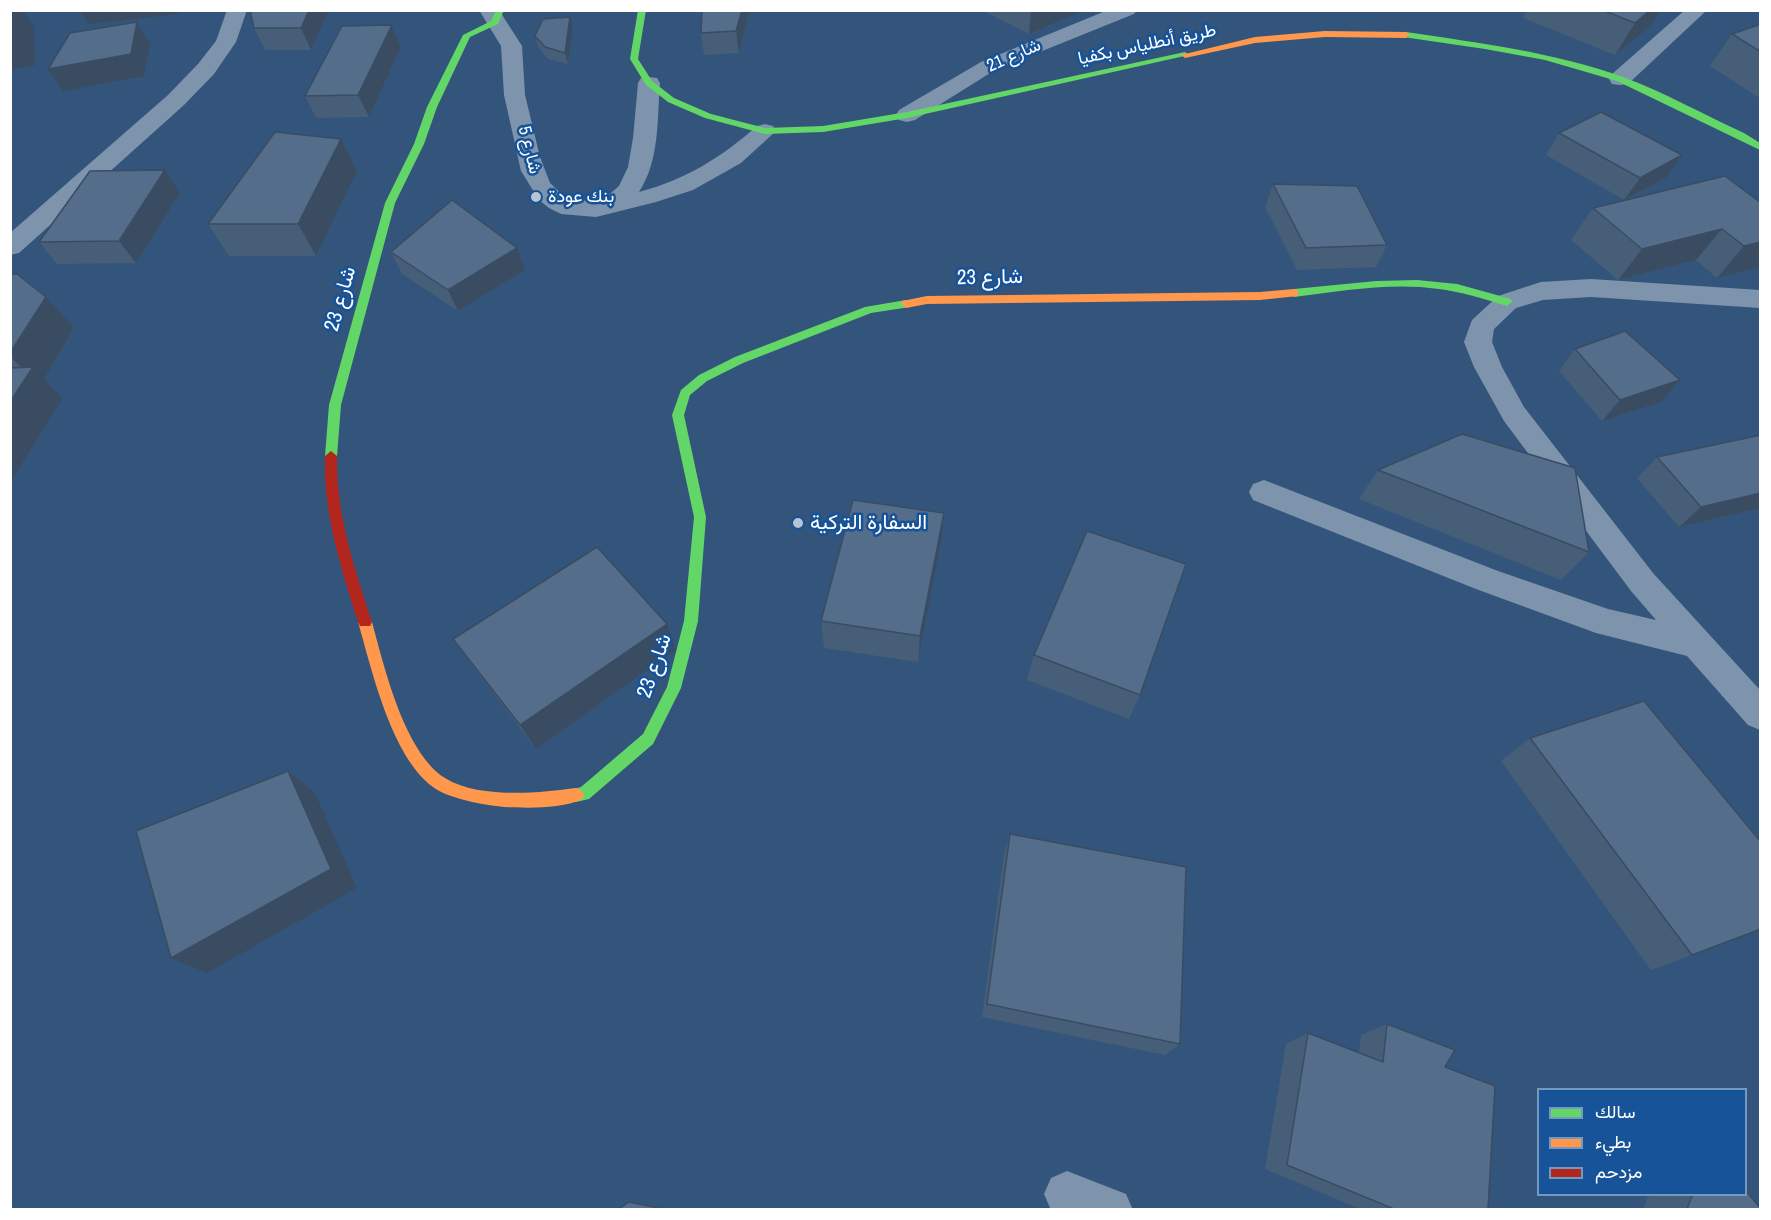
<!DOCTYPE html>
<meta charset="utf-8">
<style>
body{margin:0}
#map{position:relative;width:1771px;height:1220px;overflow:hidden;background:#33557b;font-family:"Archivo Narrow",Vazirmatn,sans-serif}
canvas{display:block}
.frame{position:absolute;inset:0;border:12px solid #fff;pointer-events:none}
.legend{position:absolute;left:1537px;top:1088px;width:210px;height:108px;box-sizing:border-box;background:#165398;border:2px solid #7398c1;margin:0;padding:8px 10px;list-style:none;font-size:18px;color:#fff}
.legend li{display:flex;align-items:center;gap:12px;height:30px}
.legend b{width:30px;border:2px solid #7398c1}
</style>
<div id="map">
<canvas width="1771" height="1220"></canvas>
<div class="frame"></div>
<ul class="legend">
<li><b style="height:8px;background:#63d668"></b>سالك</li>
<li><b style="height:8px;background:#ff974d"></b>بطيء</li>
<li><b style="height:8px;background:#b3261e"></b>مزدحم</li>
</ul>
</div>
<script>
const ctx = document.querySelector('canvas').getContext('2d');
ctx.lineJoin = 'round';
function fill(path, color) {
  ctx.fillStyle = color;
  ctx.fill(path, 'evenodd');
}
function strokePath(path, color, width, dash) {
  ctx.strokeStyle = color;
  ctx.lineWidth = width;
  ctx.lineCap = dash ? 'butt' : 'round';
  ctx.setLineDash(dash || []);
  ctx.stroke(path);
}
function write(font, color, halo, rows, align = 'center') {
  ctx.font = font + ' "Archivo Narrow",Vazirmatn,sans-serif';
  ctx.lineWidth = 5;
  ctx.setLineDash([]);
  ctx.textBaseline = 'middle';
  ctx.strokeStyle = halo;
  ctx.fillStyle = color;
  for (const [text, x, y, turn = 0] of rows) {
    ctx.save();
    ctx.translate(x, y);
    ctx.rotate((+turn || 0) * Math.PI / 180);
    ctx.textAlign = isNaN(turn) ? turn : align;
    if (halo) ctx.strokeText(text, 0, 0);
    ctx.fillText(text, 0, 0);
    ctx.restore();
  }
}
const street = new Path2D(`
 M227,10h20l-11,32 -22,32 -30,31 -165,148 -9,2v-22l158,-138 30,-31 18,-23z
 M479,10h20l23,36 3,49 15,62 10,26 16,15 8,3 29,-1 16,-14 9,-19 5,-29 5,-55 3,-5 8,-1 8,1 3,5c-3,36 0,77 -21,109 46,-12 83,-35 118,-66l8,-2 8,2 3,5 -35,32 -48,27 -37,12 -60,15 -35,-3 -12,-6 -10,-8 -18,-29 -17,-76 -3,-49z
 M1108,10h29l-3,4 -139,56 -80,50 -8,2 -8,-2 -3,-5 3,-5 82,-48z
 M1685,10h22l-79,74 -8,1 -8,-1 -3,-5 3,-5z
 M1591,279l169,11v18l-169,-11 -48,3 -27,8 -22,21 -2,13 10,25 22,40 129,166 107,117v40l-12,-5 -61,-69 -91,-23 -120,-44 -223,-89 -4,-8 4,-8 11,-4 234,91 110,38 48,11 -25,-29 -127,-170 -30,-54 -10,-25 8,-22 26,-24 43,-14z
 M1067,1171l59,23 7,16h-82l-7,-16 7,-16z`);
const fast = new Path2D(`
 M496,10h8l-6,14 -28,13 -33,70 -13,37 -29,59 -54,202 -4,51 -2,3h-8l-2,-3 4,-51 56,-202 29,-59 13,-37 36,-72 28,-14z
 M638,10h8l-8,49 14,22 22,17 37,16 54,14 58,-2 84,-14 278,-60 4,3 -282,63 -84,14 -58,2 -60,-16 -37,-16 -22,-17 -16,-26z
 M1406,32c73,11 147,20 217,45 41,15 81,38 121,56l16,10v7l-143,-69 -72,-21 -60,-11 -82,-12 -1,-2z
 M1417,280l40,4 54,15 1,3 -5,4c-23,-7 -45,-14 -68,-17 -48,-7 -97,2 -145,8l-5,-4 5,-4 82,-8z
 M906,300l4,1v6l-39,6 -128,50 -36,18 -17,14 -6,20 22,102 -8,104 -17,67 -28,56 -64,55 -13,3 -5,-2 -3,-5 3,-5 10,-3 62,-53 24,-47 17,-66 10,-104 -22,-102 9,-25 18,-15 36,-18 130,-50z`);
const slow = new Path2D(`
 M1325,31l81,1 4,3 -4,3 -81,-1 -70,6 -70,15 -4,-3 74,-18z
 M1294,289l4,1v6l-38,4 -333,4 -21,4 -5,-4 1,-3 25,-5 333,-4z
 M365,616l5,2 2,4c12,44 32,130 73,156 33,21 94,15 131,10l5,2 3,5 -3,5c-22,9 -53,8 -77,7 -19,-2 -55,-8 -71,-20 -42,-31 -61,-117 -75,-165l2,-4z`);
const jam = new Path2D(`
 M331,451l6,5c-1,58 17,111 35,166l-2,4h-10l-2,-4c-17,-55 -35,-108 -33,-166z`);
const wall = new Path2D(`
 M250,10h79l-18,40h-46l-11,-22z
 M702,10h48l-1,1v2l-10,40 -35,2 -3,-22z
 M985,10h100l-56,24 -44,-22z
 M1527,10h134l-9,15 -37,30 -92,-37z
 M1761,24v75l-51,-33 22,-32z
 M392,25l9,22 -32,70 -53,1 -11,-22z
 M573,28l-5,36 -20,-5 -10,-12 -3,-11z
 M1559,133l123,22 -16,23 -41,22 136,3v64l-44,11 -21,-18 -78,20 -47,-40 22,-32 31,-8 -78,-45z
 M165,170l15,23 -44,70 -79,1 -18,-22z
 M357,171l-41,85h-87l-21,-32z
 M1273,184l114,61 -11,22 -79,3 -32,-63z
 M391,252l134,18 -67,41 -56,-37z
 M10,274l64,54 -30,51 19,19 -53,85z
 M1575,349l105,31 -19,22 -59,19 -43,-50z
 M1761,435v73l-82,19 -42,-49 20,-21z
 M1378,470l211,82 -28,28 -202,-81z
 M941,541l-23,121 -94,-14 -3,-27z
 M453,639l223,11 -140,99 -65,-85z
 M1034,655l106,40 -11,24 -102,-39z
 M1530,738l162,217 -41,15 -150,-209z
 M1010,834l170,210 -15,11 -183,-38 22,-164z
 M1387,1024l58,43 43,142h-128l-95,-40 21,-125 22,-11 51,20 2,-18z
 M1649,1194h97l15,15h-118z`);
const shadedWall = new Path2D(`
 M12,10h11l11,17 1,38 -25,5v-36z
 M79,10h101l-1,4 -91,10z
 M309,10h20l-18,40 -10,-22z
 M742,10h7v3l-10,40 -3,-22z
 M1035,10h50l-56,24 2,-22z
 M1650,10h11l-9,15 -37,30 20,-32z
 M570,17l3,11 -5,36 -3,-11z
 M137,22l13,22 -6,32 -81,15 -15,-22z
 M392,25l9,22 -32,70 -11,-22z
 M341,139l16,32 -41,85 -18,-32z
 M1682,155l-16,23 -42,22 16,-22z
 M165,170l15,23 -44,70 -17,-22z
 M1722,229l-26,31 -78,20 24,-31z
 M1761,242v25l-44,11 27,-32z
 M517,248l8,22 -67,41 -10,-21z
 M46,297l28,31 -30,51 19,19 -53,85v-81l18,-28 -18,-18v-3z
 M1680,380l-19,22 -59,19 18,-21z
 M1761,493v15l-82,19 22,-20z
 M944,513l-3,28 -23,121 2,-26z
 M667,624l9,26 -140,99 -16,-24z
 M288,771l27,22 42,95 -150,85 -36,-15z`);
const building = new Path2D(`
 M10,10h2v23l-2,1z
 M250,10h59l-8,18h-47z
 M702,10h40l-6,21 -35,2z
 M1602,10h48l-15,13z
 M570,17l-5,36 -20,-6 -10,-11 8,-17z
 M137,22l-6,32 -83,15 22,-36z
 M1761,24v28l-29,-18z
 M392,25l-34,70 -53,1 37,-70z
 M1601,112l81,43 -42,23 -81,-45z
 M275,132l66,7 -43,85h-90z
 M165,170l-46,71 -80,1 51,-71z
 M1725,176l36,27v39l-17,4 -22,-17 -80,20 -49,-41z
 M1273,184l84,2 30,59 -81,3z
 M452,200l65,48 -69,42 -57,-38z
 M10,274h7l29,23 -36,56z
 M1625,331l55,49 -60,20 -45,-51z
 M33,367l-23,35v-34z
 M1462,434l113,34 14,84 -211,-82z
 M1761,435v58l-60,14 -44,-50z
 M853,500l91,13 -24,123 -99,-15z
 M1087,531l99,33 -46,131 -106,-40z
 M597,547l70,77 -147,101 -67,-86z
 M1644,701l117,141v87l-69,26 -162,-217z
 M288,771l43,98 -160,89 -35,-127z
 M1010,834l176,33 -6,177 -193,-40z
 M1387,1024l68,26 -10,17 50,19 -7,123h-94l-107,-44 21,-132 75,29z
 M1746,1191l15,18h-74l6,-15h53z
 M629,1202l34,7h-44z`);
const markers = [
 [536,197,6,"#b8c4d1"],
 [798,523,6,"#b8c4d1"]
];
const farStreetnames = [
 ["طريق أنطلياس بكفيا",1147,45,-12],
 ["شارع 21",1014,56,-24],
 ["شارع 5",529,150,76]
];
const farPoinames = [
 ["بنك عودة",548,197]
];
const streetNames = [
 ["شارع 23",990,278,-1],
 ["شارع 23",341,299,-74],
 ["شارع 23",655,666,-71]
];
const poiNames = [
 ["السفارة التركية",810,523]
];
fill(street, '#7e94ad');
fill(fast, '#63d668');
fill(slow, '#ff974d');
fill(jam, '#b3261e');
fill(wall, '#475e78');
fill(shadedWall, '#3a4c61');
fill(building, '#536d8b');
strokePath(building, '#3a4c61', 1.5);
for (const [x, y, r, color] of markers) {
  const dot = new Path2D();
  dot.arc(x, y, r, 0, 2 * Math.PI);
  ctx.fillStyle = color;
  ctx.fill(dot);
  strokePath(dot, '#165398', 2);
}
write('18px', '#fff', '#165398', farStreetnames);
write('18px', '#fff', '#165398', farPoinames, 'left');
write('21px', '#fff', '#165398', streetNames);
write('21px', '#fff', '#165398', poiNames, 'left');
</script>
